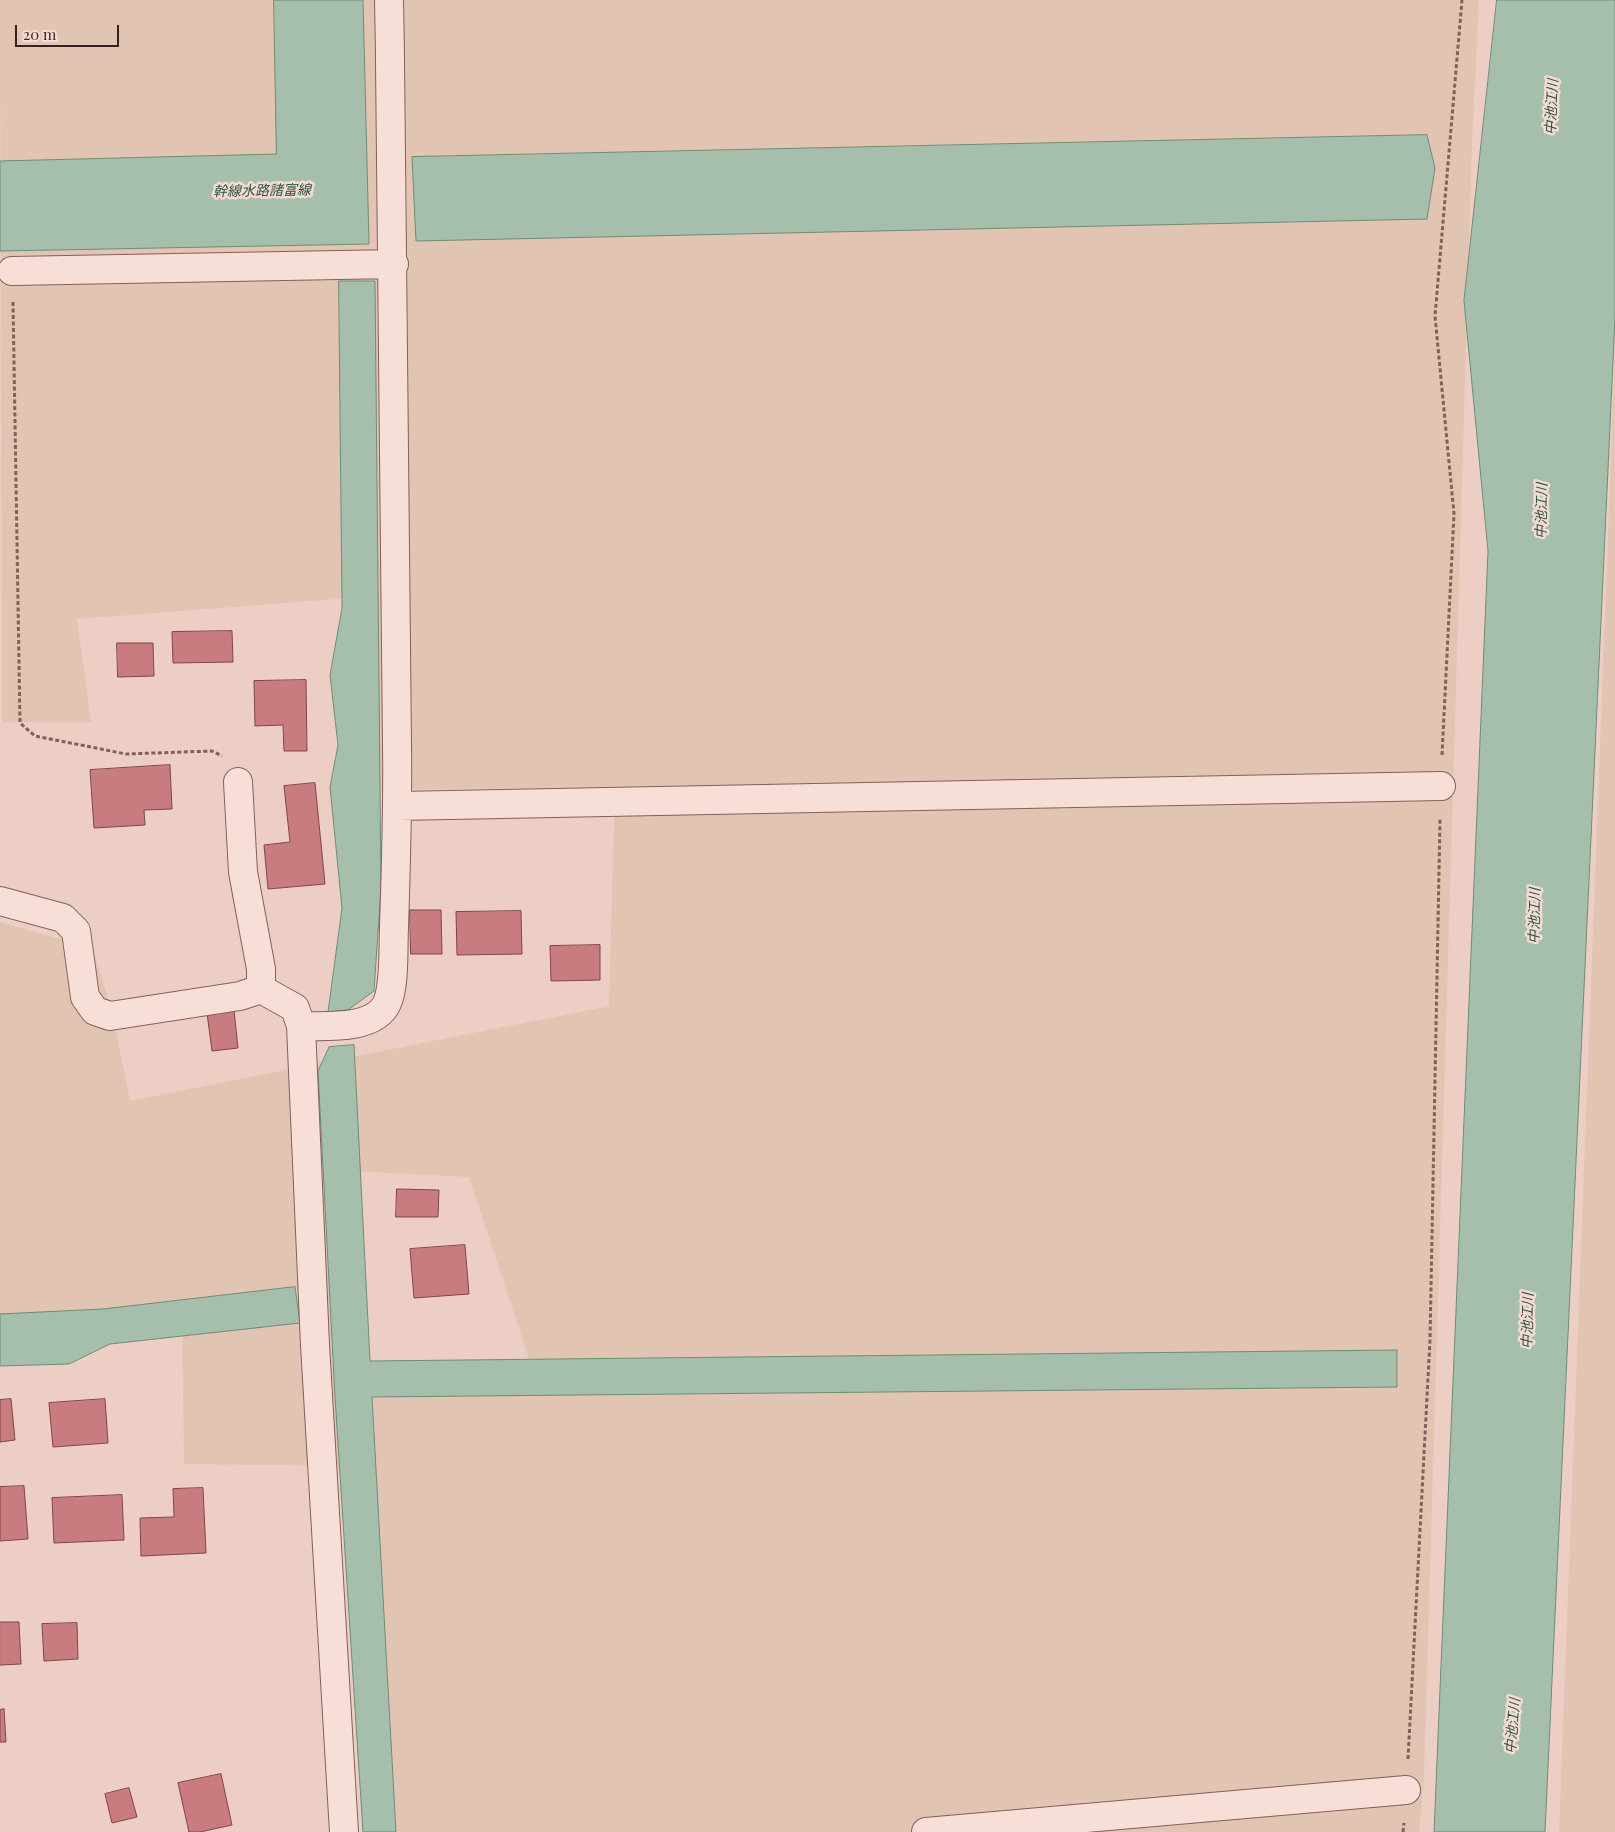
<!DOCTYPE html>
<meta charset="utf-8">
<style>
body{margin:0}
#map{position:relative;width:1615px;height:1832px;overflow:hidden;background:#eccec4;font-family:"Playfair Display",serif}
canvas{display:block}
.scale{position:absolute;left:15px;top:25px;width:104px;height:22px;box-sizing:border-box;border:2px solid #361f1f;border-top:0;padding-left:6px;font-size:15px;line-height:18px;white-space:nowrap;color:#361f1f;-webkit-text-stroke:4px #f3dbd3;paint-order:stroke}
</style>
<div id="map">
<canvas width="1615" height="1832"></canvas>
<div class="scale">20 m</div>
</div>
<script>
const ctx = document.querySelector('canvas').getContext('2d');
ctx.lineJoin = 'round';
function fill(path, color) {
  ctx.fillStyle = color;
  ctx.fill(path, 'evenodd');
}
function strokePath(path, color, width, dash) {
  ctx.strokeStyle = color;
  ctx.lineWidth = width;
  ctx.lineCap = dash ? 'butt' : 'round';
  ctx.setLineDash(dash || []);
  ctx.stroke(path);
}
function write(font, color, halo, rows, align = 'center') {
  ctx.font = font + ' "Playfair Display","Noto Sans JP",serif';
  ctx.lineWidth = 5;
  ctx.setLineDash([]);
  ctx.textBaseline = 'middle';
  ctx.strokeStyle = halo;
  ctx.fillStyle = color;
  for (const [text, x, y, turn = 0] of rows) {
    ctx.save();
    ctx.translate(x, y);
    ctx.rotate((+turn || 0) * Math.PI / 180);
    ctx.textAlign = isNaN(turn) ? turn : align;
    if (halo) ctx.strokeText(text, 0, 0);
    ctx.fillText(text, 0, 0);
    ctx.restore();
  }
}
const farmland = new Path2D(`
 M0,0h1479l-7,143 -48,1632 -5,57h-1040l-29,-366 -166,-2 -2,-148 -182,19v-413l92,26 19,59 19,94 479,-95 6,-219 -249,3 -4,-193 -285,22 14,103h-89zM349,1171l120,6 65,197 -178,3z
 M1615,351v1481h-56z`);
const water = new Path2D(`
 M274,0h89l6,244 -369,7v-90l276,-7z
 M1497,0h118v318l-70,1514h-111l54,-1281 -24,-250z
 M1427,135l8,33 -8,51 -1011,22 -4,-84z
 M339,281h36l6,607 -7,103 -26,19 -20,2 14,-104 -12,-121 8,-42 -8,-70 12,-67z
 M354,1045l16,316 1027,-11v37l-1025,10 24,435h-33l-28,-435 -17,-326 11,-24z
 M295,1287l5,36 -190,21 -41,20 -69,2v-52l103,-5z`);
const building = new Path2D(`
 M232,631l1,31 -60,1 -1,-31z
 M117,643h36l1,33 -36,1z
 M306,680l1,71h-23l-1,-26 -28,1 -1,-45z
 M170,765l2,44 -28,1 1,15 -51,3 -4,-58z
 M315,783l10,101 -57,5 -4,-44 26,-3 -6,-56z
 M410,910h31l1,44h-31z
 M521,911l1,43 -65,1 -1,-43z
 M600,945v35l-49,1 -1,-35z
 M234,1010l4,38 -26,3 -5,-38z
 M397,1189l42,1 -1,27h-42z
 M465,1245l4,49 -55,4 -4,-49z
 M11,1399l4,41 -15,2v-42z
 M105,1399l3,44 -55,4 -4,-44z
 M24,1486l4,53 -28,2v-54z
 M203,1488l3,65 -65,3 -1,-38 34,-1 -1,-28z
 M122,1495l2,45 -70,3 -2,-45z
 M0,1622h19l2,42 -21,1z
 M77,1623l1,36 -34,2 -2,-37z
 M4,1709l2,33h-6v-32z
 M221,1774l11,51 -32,7h-11l-11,-49z
 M129,1788l8,29 -25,6 -7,-29z`);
const path = new Path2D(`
 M13,302l7,421 15,13 91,18 86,-3 10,5
 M1442,755l12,-241 -19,-198 27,-316
 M1408,1759l22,-419 10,-521
 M1403,1832l1,-9`);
const minor = new Path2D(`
 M12,271l382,-7
 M238,782l5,90 18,97v20
 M398,806l1043,-20
 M0,901l63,17 13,13 9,66 10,14 15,5 130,-20 21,-7 34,19 6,18c25,0 74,4 86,-23 8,-17 6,-56 7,-76 2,-61 4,-122 3,-182 -1,-249 -3,-497 -8,-745
 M301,1026l14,319 29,487
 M926,1832l480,-42`);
const waterNames = [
 ["中池江川",1552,107,-87],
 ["幹線水路諸富線",262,191,-1],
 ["中池江川",1542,511,-89],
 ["中池江川",1535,916,-89],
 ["中池江川",1528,1321,-89],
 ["中池江川",1513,1726,-85]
];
fill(farmland, '#e1c4b2');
fill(water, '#a6bfac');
strokePath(water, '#6d8d76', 1);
fill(building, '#c87c7f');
strokePath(building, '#834347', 1);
strokePath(minor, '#855f5c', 30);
strokePath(path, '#855f5c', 3, [4, 2.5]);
strokePath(minor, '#f7dfd7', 28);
write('italic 14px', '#2f5541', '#f3dbd3', waterNames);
</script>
